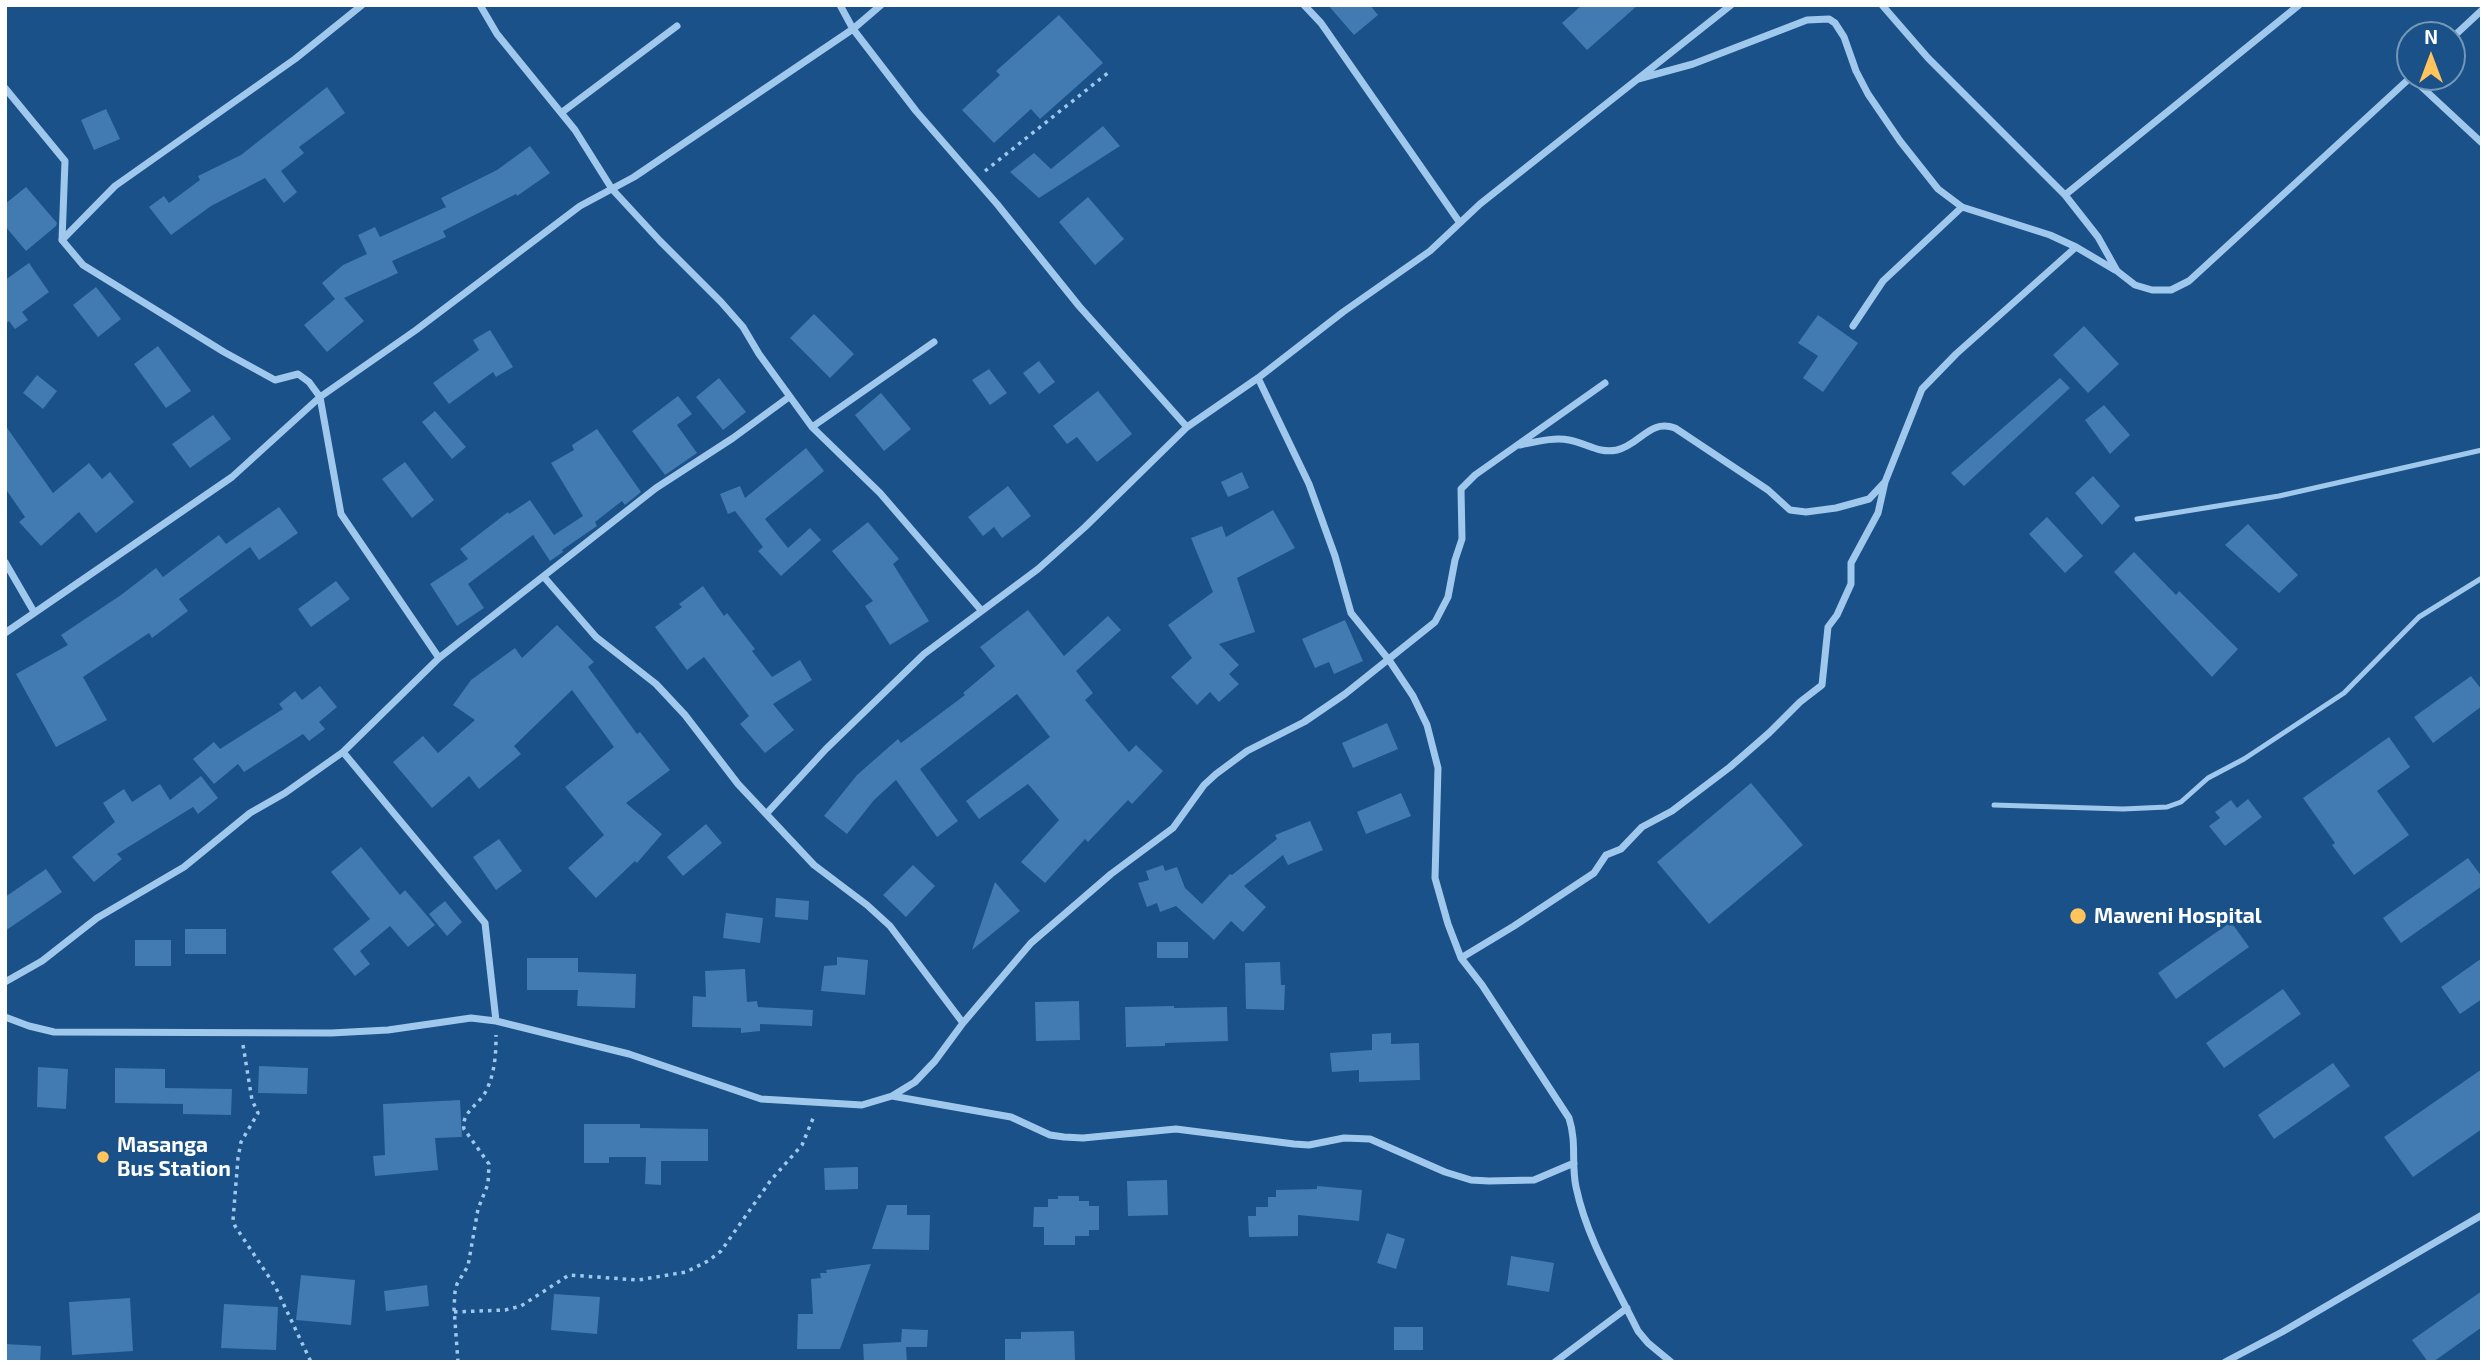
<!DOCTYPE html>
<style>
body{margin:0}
#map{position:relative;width:2487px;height:1367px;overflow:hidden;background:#195188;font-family:"Exo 2",sans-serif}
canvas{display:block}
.frame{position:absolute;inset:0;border:7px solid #fff;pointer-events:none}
.north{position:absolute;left:2396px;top:21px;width:70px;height:70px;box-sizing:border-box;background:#195188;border:2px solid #7597b8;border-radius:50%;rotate:0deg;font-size:19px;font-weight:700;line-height:28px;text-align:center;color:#fff}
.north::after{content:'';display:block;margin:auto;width:24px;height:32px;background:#ffc45c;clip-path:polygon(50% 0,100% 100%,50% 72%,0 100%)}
</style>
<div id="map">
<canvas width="2487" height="1367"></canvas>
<div class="frame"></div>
<div class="north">N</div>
</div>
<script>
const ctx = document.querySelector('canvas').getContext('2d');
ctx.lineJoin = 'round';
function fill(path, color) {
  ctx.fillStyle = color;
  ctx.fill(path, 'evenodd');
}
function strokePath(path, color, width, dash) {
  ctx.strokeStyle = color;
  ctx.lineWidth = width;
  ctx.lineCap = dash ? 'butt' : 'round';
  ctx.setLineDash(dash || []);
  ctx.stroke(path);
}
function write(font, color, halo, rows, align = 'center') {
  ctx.font = font + ' "Exo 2",sans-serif';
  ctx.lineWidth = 5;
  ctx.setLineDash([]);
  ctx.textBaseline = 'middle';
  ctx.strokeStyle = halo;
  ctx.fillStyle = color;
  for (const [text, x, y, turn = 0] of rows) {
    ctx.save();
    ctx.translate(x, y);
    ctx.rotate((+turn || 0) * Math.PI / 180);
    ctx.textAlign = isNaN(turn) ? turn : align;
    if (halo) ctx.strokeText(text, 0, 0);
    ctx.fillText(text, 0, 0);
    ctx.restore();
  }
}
const building = new Path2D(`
 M1328,5h42l8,10 -24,20z
 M1582,5h56l-51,45 -25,-27z
 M1059,15l44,48 -63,56 -9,-10 -37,34 -32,-33 38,-35 -4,-4z
 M327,87l18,26 -46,34 5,6 -23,18 16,21 -13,11 -19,-25 -54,28 -40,29 -22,-28 15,-11 5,7 31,-23 -2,-4 43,-21z
 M106,109l14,30 -26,11 -13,-30z
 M1103,126l17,20 -81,52 -29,-26 24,-19 17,16z
 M530,146l20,27 -33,23 -1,-2 -73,37 3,6 -54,24 6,12 -54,25 20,23 -37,31 -23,-27 31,-26 -13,-16 21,-18 24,-11 -9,-19 17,-8 5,10 66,-30 -5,-9 56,-28z
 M26,187l31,36 -1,3 -30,25 -21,-25v-22z
 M1088,197l36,42 -29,26 -36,-43z
 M29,263l20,29 -27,20 6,8 -13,9 -6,-8 -4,3v-44z
 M96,287l25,32 -23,18 -25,-32z
 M814,314l40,40 -24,24 -40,-40z
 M1818,315l40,28 -35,49 -20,-14 15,-22 -20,-13z
 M2084,326l35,38 -31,29 -35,-38z
 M490,330l23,37 -17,10 -3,-5 -44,32 -16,-21 46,-33 -6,-10z
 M158,346l33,45 -25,17 -32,-44z
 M1039,361l16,21 -16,12 -16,-21z
 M989,369l18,24 -17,12 -18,-25z
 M37,375l20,16 -14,18 -20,-16z
 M719,378l27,34 -23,18 -27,-33z
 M2060,378l10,10 -106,98 -13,-13z
 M1098,391l34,43 -35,28 -20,-25 -10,7 -14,-18z
 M881,393l30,36 -27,22 -29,-36z
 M678,396l14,18 -15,11 20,28 -32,22 -33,-44z
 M2104,405l26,30 -20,19 -25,-34z
 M435,411l31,36 -14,12 -30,-37z
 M213,415l18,24 -41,29 -18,-24z
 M5,425l48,68 36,-30 13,16 8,-7 24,30 -38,31 -17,-21 -38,34 -22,-24 6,-5 -20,-29z
 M597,429l44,63 -16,13 -3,-4 -27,21 2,4 -35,24 1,2 -13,9 -17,-26 -65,49 16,24 -27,18 -27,-42 38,-25 -8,-10 48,-37 1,2 21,-14 24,35 29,-19 -32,-53 23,-13 -2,-5z
 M806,448l18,23 -59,48 23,29 22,-20 11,12 -40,36 -23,-25 5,-4 -28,-36 -7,3 -8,-20 20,-8 5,12z
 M405,462l29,38 -22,18 -30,-39z
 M1242,472l7,16 -21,9 -7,-15z
 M2093,476l27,30 -18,19 -27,-32z
 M1008,486l23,30 -29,22 -8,-11 -11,9 -15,-19z
 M279,507l19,26 -39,27 -9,-13 -71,52 9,12 -36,27 -3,-5 -66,44 24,43 -51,27 -40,-73 52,-29 -7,-10 60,-40 35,-27 7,9 56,-42 7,9z
 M1273,510l22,38 -58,30 18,54 -36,12 20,21 -10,9 10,10 -20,18 -9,-10 -13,13 -26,-28 21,-19 -24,-33 45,-33 -22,-54 31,-12 4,11z
 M2047,517l36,39 -18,17 -36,-39z
 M868,522l31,37 -6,5 36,57 -39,24 -25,-39 8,-5 -41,-50z
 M2248,524l50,51 -19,18 -54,-48z
 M2134,552l42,43 3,-4 59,58 -26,28 -98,-105z
 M336,581l14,18 -39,28 -13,-18z
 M703,586l21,30 3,-3 28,36 -3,2 20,26 28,-17 12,20 -39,24 21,26 -29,23 -25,-29 9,-8 -45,-59 -17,13 -32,-43 27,-20 -3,-3z
 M1028,610l36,46 44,-40 13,14 -45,41 17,22 -8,7 44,52 7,-7 27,26 -31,33 -4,-4 -40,42 -3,-3 -40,44 -24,-21 38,-42 -31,-36 -49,35 -13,-18 84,-64 -33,-43 -97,75 38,52 -21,16 -41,-57 -22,20 -27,34 -23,-18 33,-41 41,-36 3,4 64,-48 -2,-2 32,-27 -15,-19z
 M1345,620l18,41 -29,13 -5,-12 -14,6 -13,-29z
 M557,625l37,37 -6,5 49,67 3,-2 30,38 -44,33 36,31 -25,29 -2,-2 -39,37 -28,-30 36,-33 -39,-48 49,-40 -42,-57 -58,56 7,8 -42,35 -10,-13 -37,32 -39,-46 30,-26 15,17 37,-33 -22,-15 18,-25 44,-32 7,10z
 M2471,676l11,14v16l-49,37 -19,-26z
 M320,686l17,21 -18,15 6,7 -16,12 -6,-7 -59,38 -6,-8 -24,20 -21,-25 21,-17 6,7 63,-40 -4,-5 16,-13 7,9z
 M1387,723l11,26 -45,19 -11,-25z
 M2389,737l21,30 -33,24 32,44 -55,40 -22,-30 3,-2 -32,-45z
 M201,776l17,22 -20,16 -5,-7 -76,47 5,5 -28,23 -22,-25 43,-35 -12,-19 21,-14 8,13 28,-18 10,16z
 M1751,783l52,62 -94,79 -52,-62z
 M1401,793l10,23 -45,18 -9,-22z
 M2248,799l14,18 -37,29 -16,-20 11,-8 -5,-6 16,-12 6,8z
 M1310,821l13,29 -35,15 -5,-10 -39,31 22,21 -23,25 -12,-11 -17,19 -38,-34 -16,6 -3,-9 -10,4 -9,-24 11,-3 -3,-9 17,-6 2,6 12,-4 8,21 17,16 28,-30 2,1 45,-36 -2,-4z
 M706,824l16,19 -39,33 -16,-19z
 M499,839l23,32 -26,19 -23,-33z
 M361,847l39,48 5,-5 30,35 -27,22 -18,-21 -30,25 10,13 -15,12 -22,-27 37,-30 -39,-47z
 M2468,858l14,19v9l-81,57 -18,-25z
 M913,865l22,21 -29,31 -23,-22z
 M46,869l16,23 -57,39v-34z
 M995,882l25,29 -48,39z
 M776,898l33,3 -1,19 -33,-3z
 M445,901l17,21 -15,14 -18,-22z
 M726,913l37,5 -3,25 -37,-5z
 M2231,922l18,25 -73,52 -18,-26z
 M185,929h41v25h-41z
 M135,940h36v26h-36z
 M1157,942h31v16h-31z
 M837,957l31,3 -3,35 -44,-4 3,-25 13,-1z
 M527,958h51v14l58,2 -1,34 -58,-2 1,-16h-51z
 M2482,958v41l-22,15 -19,-27z
 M1280,962l1,23h4l-1,25 -38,-1 -1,-46z
 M745,969l2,33 10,-1 1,6 55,3 -1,16 -52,-2v7l-19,2v-5l-49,-1 1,-31 13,1 -1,-26z
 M2283,989l18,25 -77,54 -18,-25z
 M1079,1001l1,39 -44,1 -1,-39z
 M1174,1006v2l53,-1 1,34 -63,2v3l-39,1 -1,-40z
 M1391,1033v11l28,-1 1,37 -61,2v-12l-27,2 -2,-19 42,-3v-16z
 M2333,1063l17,23 -76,53 -16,-24z
 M259,1066l49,2 -1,26 -49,-1z
 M38,1067l30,2 -2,40 -29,-2z
 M115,1068l50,1v19l67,1 -1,26 -48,-1v-10l-68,-1z
 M2482,1069v60l-69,48 -29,-40z
 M460,1100l2,37 -27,1 3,32 -63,6 -2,-20 12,-1 -2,-51z
 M584,1124h56v4l68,1v32h-47v24l-16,-1 1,-27h-37v6h-25z
 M858,1167v22l-33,1 -1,-22z
 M1167,1180l1,35 -40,1 -1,-35z
 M1317,1186l45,4 -3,31 -61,-6v21l-49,1 -1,-21h8v-9h12v-10h8v-7l41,-1z
 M1058,1196h21v5h10v5h10v24h-10v6h-14v9h-31v-18h-11l1,-20h14v-8h10z
 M887,1205h20v10h23l-1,35 -57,-1z
 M1387,1233l18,6 -9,30 -19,-6z
 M1511,1256l43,7 -5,29 -42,-7z
 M871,1264l-31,85h-43l1,-35h15l-2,-35 10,-1 -1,-5h7l-1,-3z
 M301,1275l54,5 -4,45 -55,-5z
 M427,1285l2,21 -43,5 -2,-20z
 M2482,1291v36l-49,35h-5l-16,-22z
 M554,1294l46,3 -3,37 -46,-4z
 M130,1298l3,53 -61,4 -3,-53z
 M224,1304l54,3 -2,43 -55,-2z
 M1394,1327h29v23h-29z
 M902,1329l26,1 -1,17h-21l1,15h-43l-1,-18 38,-2z
 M1074,1331l1,30 -70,1v-23h16v-7z
 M5,1344l36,2 -1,16h-35z`);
const path = new Path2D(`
 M985,171l124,-99
 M243,1045l9,55 6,13 -17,29 -3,16 -5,62 2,6 40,60 36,76
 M454,1312l51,-2 16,-4 48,-31 69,5 48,-8 22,-11 13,-10 50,-71 31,-35 12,-29
 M458,1362l-4,-54 1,-16 2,-8 11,-18 10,-57 10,-25 1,-20 -25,-35c-3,-17 16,-25 22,-38 9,-18 10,-37 10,-56`);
const lane = new Path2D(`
 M2137,519l142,-23 203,-46
 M1994,805l129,4 44,-2 14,-5 27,-24 36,-19 100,-66 75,-76 63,-39`);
const street = new Path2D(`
 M480,5l17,29 78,96 37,59 48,52 61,61 22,25 16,27 53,73 68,66 101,117
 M840,5l13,24 63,82 81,93 82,102 108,121
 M1304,5l17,18 139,200
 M1882,5l46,53 137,137 33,42 19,34 18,14 17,5h19l18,-9 222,-204
 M2452,38l30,-28
 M2411,77l71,66
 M1638,79l55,-15 114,-44 22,-1 6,4 9,14 12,34 12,23 32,47 38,48 24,18 88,28 26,12 39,23
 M5,88l60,73 -3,79 53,-54 180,-127 67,-54
 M561,113l116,-87
 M2065,195l234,-190
 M62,240l21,25 141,87 51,28 23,-6 11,8 11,15 21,117 98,144
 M1853,326l30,-45 79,-74
 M1258,378l51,106 26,72 16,57 38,47 24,36 14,29 11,43 -3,110 13,46 13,34 21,27 87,133c8,25 2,45 7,69 11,52 39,97 62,144l10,12 23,19
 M812,427l122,-85
 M1520,445c16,-3 33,-8 49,-5 17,3 30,14 48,10 24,-6 32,-31 58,-22l93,62 22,20 16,2 30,-4 33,-9 16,-17 37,-93 34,-35 120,-107
 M5,562l29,50
 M544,577l52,60 60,47 29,31 53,69 76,81 53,40 23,21 73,97
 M5,633l227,-156 88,-80 96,-67 164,-124 54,-29 219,-148 28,-24
 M343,752l142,171 11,98
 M767,813l59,-64 98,-95 114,-85 47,-42 102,-100 71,-49 85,-66 87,-61 50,-47 251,-199
 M1461,958l53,-32 80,-53 12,-18 15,-6 21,-22 30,-16 58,-44 39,-34 31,-31 22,-17 6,-58 9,-12 14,-31v-21l27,-50 7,-31
 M5,982l37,-21 55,-43 87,-51 66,-54 35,-20 58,-41 96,-94 217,-170 77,-50 56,-41
 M5,1017l24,9 25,6 277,1 57,-3 83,-12 25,3 133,33 132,45 101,6 30,-9 23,-14 20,-21 28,-38 68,-80 80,-69 62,-46 31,-43 12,-11 31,-23 57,-29 41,-28 90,-72 13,-25 7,-37 7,-21 -1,-50 14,-14 130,-92
 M892,1096l119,21 39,18 14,2 19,1 93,-9 118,15 15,1 35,-7 26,1 75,33 26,8 18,1 45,-1 40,-17
 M1555,1362l72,-54
 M2225,1362l57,-30 200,-117`);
const markers = [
 [2078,916,9,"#ffc45c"],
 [103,1157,7,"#ffc45c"]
];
const poiNames = [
 ["Maweni Hospital",2094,916],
 ["Masanga",117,1145],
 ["Bus Station",117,1169]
];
fill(building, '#417bb1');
strokePath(path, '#a0c8ed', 3.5, [3.5, 5]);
strokePath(lane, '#a0c8ed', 5);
strokePath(street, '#a0c8ed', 7);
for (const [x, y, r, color] of markers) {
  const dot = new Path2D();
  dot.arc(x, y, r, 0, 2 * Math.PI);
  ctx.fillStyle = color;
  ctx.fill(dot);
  strokePath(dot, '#195188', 2.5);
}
write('bold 21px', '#fff', '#195188', poiNames, 'left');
</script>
